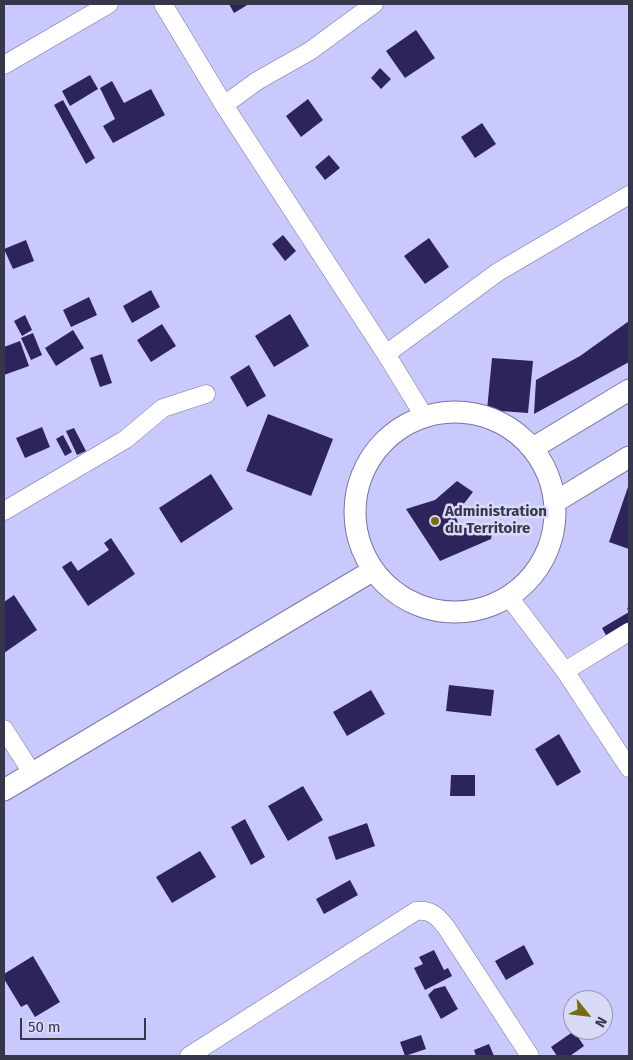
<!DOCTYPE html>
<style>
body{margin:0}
#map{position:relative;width:633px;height:1060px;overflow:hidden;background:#cac9fd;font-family:"Fira Sans",sans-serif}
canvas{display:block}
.frame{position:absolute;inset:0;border:5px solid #37374b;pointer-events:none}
.north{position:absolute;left:563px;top:990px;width:50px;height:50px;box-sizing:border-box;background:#d9d9f8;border:1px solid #9898b3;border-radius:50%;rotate:119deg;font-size:14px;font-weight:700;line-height:20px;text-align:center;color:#37374b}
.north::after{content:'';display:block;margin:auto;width:18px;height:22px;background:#746e0c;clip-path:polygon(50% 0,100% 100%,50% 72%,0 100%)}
.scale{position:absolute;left:20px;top:1018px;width:126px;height:22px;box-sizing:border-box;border:2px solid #37374b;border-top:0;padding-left:6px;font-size:15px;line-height:18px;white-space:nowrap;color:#37374b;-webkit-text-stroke:4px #d9d9f8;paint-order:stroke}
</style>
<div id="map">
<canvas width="633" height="1060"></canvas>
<div class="frame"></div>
<div class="north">N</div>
<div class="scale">50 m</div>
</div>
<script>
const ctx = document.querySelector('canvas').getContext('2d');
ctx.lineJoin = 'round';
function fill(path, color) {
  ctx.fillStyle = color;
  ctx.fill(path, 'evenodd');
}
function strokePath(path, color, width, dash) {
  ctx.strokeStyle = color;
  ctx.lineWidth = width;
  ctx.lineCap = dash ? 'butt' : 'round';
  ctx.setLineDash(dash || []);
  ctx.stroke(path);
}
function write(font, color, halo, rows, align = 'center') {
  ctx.font = font + ' "Fira Sans",sans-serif';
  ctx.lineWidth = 5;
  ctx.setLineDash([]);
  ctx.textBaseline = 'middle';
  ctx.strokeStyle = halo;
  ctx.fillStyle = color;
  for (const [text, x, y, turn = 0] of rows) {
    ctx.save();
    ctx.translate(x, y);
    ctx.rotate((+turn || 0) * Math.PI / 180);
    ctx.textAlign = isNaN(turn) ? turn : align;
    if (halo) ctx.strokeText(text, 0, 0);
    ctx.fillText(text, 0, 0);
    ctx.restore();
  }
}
const building = new Path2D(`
 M229,4h20l-15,9z
 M416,30l19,28 -30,20 -19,-27z
 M380,68l11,11 -10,10 -10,-11z
 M90,75l8,14 -28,17 -8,-15z
 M112,81l12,22 27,-14 14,26 -52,28 -10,-17 12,-7 -15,-31z
 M308,99l15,21 -22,17 -15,-21z
 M63,100l32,58 -9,6 -32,-59z
 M482,123l14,21 -21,14 -14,-21z
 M329,155l11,13 -15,12 -10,-13z
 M283,235l13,16 -11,10 -13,-17z
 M429,238l20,29 -24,17 -21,-28z
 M26,240l8,21 -21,8 -9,-20z
 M151,290l9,17 -28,16 -9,-17z
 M89,297l8,18 -26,12 -8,-17z
 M290,314l19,32 -35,21 -19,-31z
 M25,315l7,15 -10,6 -8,-15z
 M629,321v41l-95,52 2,-34 44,-24z
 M162,324l14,22 -25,16 -14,-22z
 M73,330l11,18 -28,18 -11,-18z
 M33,333l9,22 -11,5 -10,-22z
 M20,341l9,25 -25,9v-28z
 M102,354l10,29 -12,4 -10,-29z
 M492,358l41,3 -5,52 -41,-3z
 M249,365l17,31 -19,11 -17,-30z
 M268,414l65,25 -22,57 -65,-25z
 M42,427l8,20 -25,11 -9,-20z
 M74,428l12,23 -9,4 -11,-24z
 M63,435l9,17 -7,4 -9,-17z
 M211,474l22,35 -52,34 -22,-35z
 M457,481l16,11 -18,23 5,13 33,-1 -2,12 -51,22 -34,-52 29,-9z
 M629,484v65l-20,-7z
 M111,538l24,36 -47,32 -26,-39 9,-6 7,10 31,-21 -5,-7z
 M14,595l23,35 -33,23v-51z
 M629,607v19l-21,13 -6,-11 27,-16 -2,-4z
 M449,685l45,5 -3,26 -45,-5z
 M371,690l14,24 -38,22 -14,-24z
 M559,734l22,38 -24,14 -22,-37z
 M451,775h24v21h-25z
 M303,786l20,34 -35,21 -20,-35z
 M245,819l20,38 -14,8 -20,-38z
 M367,823l8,23 -39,14 -8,-23z
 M200,851l16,26 -44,26 -16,-26z
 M350,880l8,15 -34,19 -8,-15z
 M524,945l10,19 -28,16 -11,-19z
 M434,950l10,20 4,-2 4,8 -27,14 -11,-22 9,-4 -4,-7z
 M33,956l27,46 -25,15 -8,-13 -6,3 -17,-28v-5z
 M445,986l13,23 -17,10 -13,-24 6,-6z
 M574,1031l10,15 -14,10h-13l-6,-9z
 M421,1035l5,14 -21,7 -5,-14z
 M489,1044l5,12h-18l-2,-6z`);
const minor = new Path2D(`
 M163,4l61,101 33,-24 53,-30 64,-47
 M4,65l105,-61
 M224,105l162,249 38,62
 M386,354l112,-82 131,-77
 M4,511l122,-72 37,-31 43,-14
 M509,597l56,74 64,97
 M565,671l64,-39
 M4,729l28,44
 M189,1056l227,-145c15,-2 21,5 30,16l84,129`);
const tertiary = new Path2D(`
 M355 512a100 100 0 1 1 200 0a100 100 0 1 1-200 0Z
 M533,448l96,-58
 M555,502l74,-45
 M4,790l368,-219`);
const markers = [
 [435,521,5,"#746e0c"]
];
const poiNames = [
 ["Administration",445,512],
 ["du Territoire",445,529]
];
fill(building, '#2c245a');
strokePath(minor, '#7876a6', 19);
strokePath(tertiary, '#7876a6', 23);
strokePath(minor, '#fff', 18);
strokePath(tertiary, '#fff', 21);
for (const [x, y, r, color] of markers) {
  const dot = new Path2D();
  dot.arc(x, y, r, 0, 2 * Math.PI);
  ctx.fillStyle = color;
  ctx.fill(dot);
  strokePath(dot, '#d9d9f8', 2);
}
write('bold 15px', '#37374b', '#d9d9f8', poiNames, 'left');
</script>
